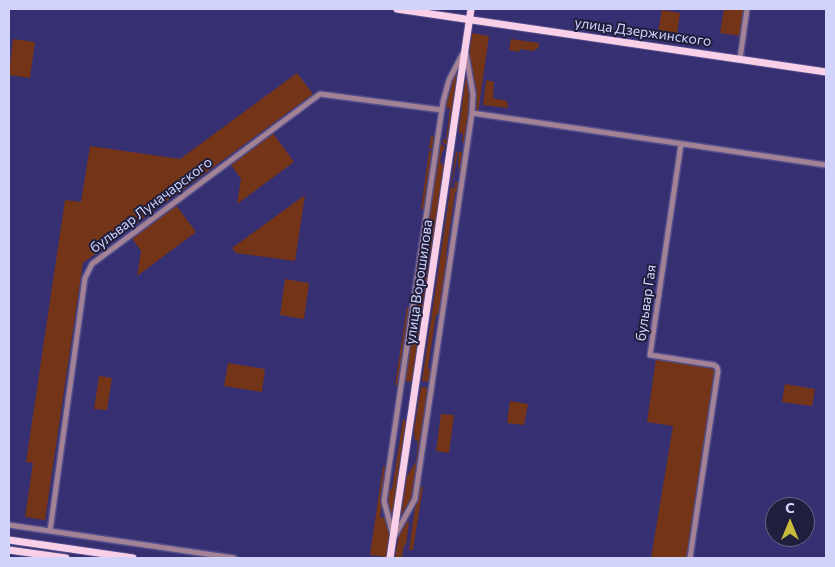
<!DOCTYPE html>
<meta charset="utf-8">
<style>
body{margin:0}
#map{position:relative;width:835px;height:567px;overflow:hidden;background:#363072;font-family:Commissioner,sans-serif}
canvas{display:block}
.frame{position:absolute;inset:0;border:10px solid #d1d3fb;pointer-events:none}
.north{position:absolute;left:765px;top:497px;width:50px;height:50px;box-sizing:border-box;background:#1f1e3c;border:1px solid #668;border-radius:50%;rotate:0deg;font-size:14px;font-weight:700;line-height:20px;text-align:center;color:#d1d3fb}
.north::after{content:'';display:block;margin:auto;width:18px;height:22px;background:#c8bb3b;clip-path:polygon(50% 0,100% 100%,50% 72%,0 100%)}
</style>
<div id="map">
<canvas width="835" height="567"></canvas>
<div class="frame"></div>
<div class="north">С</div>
</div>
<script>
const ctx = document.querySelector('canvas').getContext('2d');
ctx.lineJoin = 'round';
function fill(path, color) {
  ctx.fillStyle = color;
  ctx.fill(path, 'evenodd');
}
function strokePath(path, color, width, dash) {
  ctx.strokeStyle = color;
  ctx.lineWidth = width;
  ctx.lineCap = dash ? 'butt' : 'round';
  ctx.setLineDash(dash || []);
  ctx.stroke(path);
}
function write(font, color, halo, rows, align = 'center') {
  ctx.font = font + ' Commissioner,sans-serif';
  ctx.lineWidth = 4;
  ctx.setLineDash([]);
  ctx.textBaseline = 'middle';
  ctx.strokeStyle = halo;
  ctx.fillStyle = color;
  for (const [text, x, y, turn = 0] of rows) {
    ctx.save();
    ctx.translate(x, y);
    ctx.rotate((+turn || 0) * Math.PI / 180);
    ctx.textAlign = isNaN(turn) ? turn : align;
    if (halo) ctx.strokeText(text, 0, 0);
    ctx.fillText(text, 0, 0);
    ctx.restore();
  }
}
const green = new Path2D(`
 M724,9h21l-4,27 -21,-3z
 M662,10l18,3 -3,22 -19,-3z
 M472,33l17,3 -11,77 -3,-4 1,-20 -7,-32z
 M13,39l22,3 -5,36 -21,-3z
 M511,39l28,4 -1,5 -5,3 -13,-2 -1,3 -10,-2z
 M459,68l-11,79h-1l-5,-7h4l4,-32 -5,-1 3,-18z
 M467,69l5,29 -6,45h-4l1,-10h-4v-6z
 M297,73l16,21 -230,169 -38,257 -20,-3 8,-54 -7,-1 39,-262 16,2 9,-56 90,13z
 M486,80l8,2 -1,16 14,3 1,7 -25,-3z
 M272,132l22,30 -57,42 4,-25 -11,-16z
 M431,136l4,1 -10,72h-4l8,-58h3v-2h-3z
 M440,142l5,6 -3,4 -2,10 4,4 -31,216 -8,-1z
 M456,151l2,1 -7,36h4v-6h4c1,-11 -2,-20 0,-30h5l-5,37 -4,4 -9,62 3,3 -8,54 -5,3 -8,53 4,4 -1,10 -9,-1z
 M305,195l-10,66 -59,-8 -4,-5z
 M175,204l21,28 -59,44 4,-25 -10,-14z
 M285,279l24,4 -5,36 -24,-4z
 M407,307h4l-11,78h-5z
 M656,358l60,10 -27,190h-38l22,-132 -26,-4z
 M228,363l37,6 -3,23 -38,-6z
 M99,376l13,2 -5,32 -13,-1z
 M785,384l30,5 -3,17 -30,-4z
 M421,387l9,1 -17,108 -13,26 7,-46 9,-14 2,-21 -3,-1 -1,-10z
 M510,401l18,3 -4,21 -17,-2z
 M441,414l13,1 -5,38 -13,-2z
 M403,420h2l2,5 -15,96 -4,-20 1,-11 3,-1z
 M383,466l4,1 1,3 -8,47 8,2 2,15 -3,23 -17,-2z
 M418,487h5l-10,63h-4z
 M407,521l2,1 -3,23h-2l-2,12 4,1h-11l4,-24z`);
const minor = new Path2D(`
 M740,59l7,-50
 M472,113l354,52
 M681,144l-31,211 64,10 3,2 1,4 -28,187
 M9,525l225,33
 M50,531l35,-253 7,-14 228,-170 122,16
 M393,535l-9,-34 59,-399 6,-22 13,-25
 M394,537l21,-38 57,-386 1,-19 -7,-40`);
const major = new Path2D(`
 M397,9l429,63
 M9,540l124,18
 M9,550l57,8
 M390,558l81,-549`);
const streetNames = [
 ["улица Дзержинского",643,32,8],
 ["бульвар Луначарского",151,205,-37],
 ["улица Ворошилова",419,282,-82],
 ["бульвар Гая",646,303,-82]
];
fill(green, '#733418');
strokePath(minor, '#524d8b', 8);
strokePath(major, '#524d8b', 9);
strokePath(minor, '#a38295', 5);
strokePath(major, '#f9d0e7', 7);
write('14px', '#d1d3fb', '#1f1e3c', streetNames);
</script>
